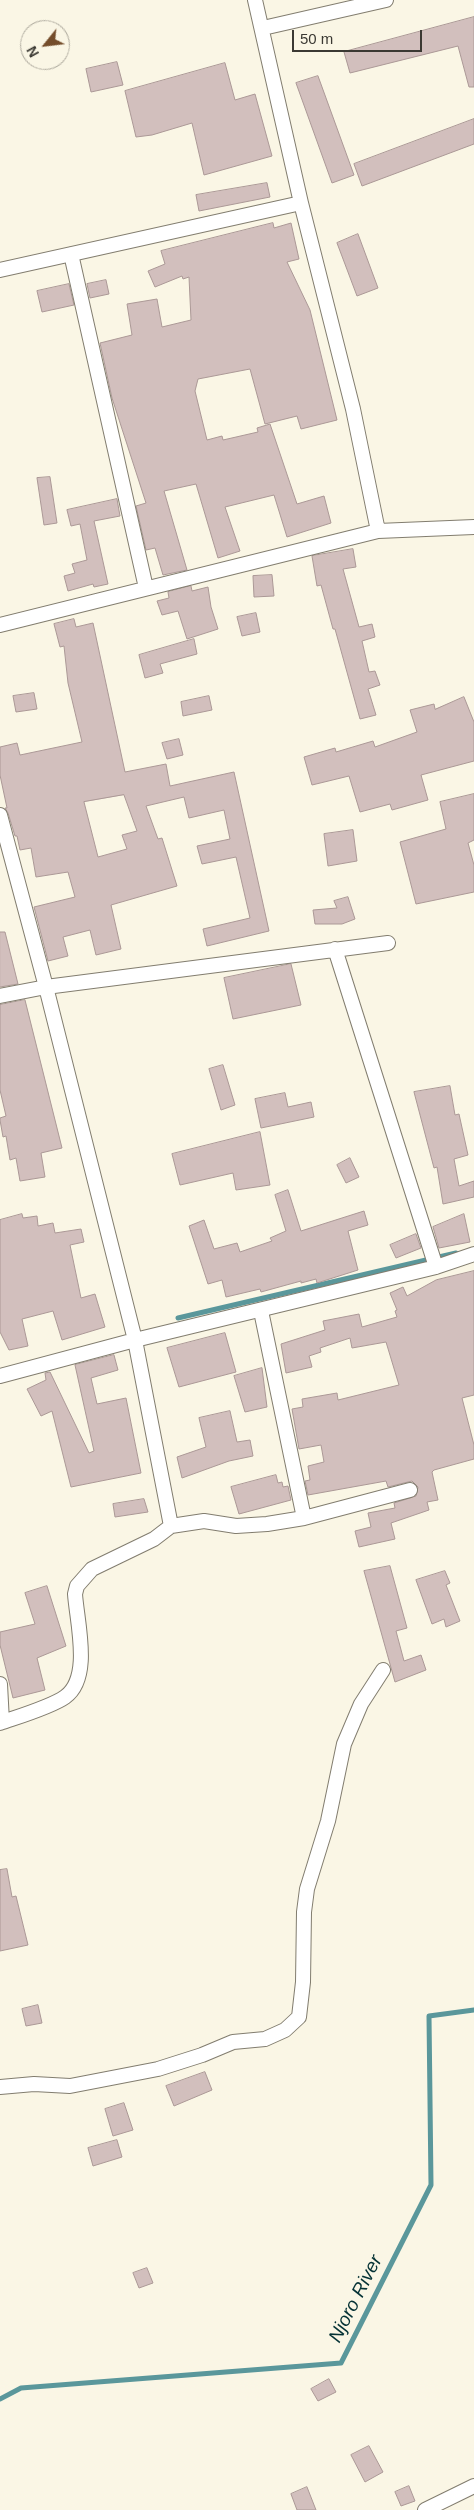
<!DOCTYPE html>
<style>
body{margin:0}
#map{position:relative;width:474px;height:2510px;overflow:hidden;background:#faf6e5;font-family:Arial,sans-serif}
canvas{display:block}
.north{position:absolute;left:20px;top:20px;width:50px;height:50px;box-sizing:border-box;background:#faf6e5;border:1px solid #aeaa9e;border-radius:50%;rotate:241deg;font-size:14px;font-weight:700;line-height:20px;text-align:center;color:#3b3933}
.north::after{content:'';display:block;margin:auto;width:18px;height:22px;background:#744d2b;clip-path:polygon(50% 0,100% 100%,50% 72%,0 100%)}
.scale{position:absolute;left:292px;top:30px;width:130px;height:22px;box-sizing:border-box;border:2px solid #3b3933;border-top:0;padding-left:6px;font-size:15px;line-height:18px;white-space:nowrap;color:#3b3933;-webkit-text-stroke:4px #faf6e5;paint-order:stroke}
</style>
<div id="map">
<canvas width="474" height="2510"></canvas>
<div class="north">N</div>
<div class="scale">50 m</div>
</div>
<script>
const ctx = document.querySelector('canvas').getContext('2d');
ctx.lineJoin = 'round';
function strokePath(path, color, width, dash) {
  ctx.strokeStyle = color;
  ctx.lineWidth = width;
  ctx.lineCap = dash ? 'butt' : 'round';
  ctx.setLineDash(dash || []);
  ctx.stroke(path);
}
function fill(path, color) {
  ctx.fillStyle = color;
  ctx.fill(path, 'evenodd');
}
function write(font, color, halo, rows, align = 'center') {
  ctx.font = font + ' Arial,sans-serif';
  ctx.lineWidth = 4;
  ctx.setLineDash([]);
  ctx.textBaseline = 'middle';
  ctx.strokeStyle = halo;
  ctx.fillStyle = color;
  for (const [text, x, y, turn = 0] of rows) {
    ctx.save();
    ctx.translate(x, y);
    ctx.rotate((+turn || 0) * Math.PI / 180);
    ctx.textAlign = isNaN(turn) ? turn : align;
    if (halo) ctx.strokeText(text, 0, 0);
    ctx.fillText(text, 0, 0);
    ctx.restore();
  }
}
const stream = new Path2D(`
 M178,1318l278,-65
 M0,2399l21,-11 320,-25 90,-178 -2,-169 45,-6`);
const building = new Path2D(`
 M474,17v70h-5l-11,-41 -108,27 -6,-21z
 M117,62l6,23 -32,7 -5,-23z
 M225,63l10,37 20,-6 17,62 -68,19 -12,-52 -40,12 -16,2 -11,-46z
 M318,76l36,99 -22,8 -36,-100z
 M474,119v25l-112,42 -8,-22z
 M267,183l3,14 -71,14 -3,-16z
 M273,223l1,5 17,-5 8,36 -12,3 23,48 27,110 -36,9 -4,-13 -32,8 -15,-55 -52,10 -3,12 12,49 15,-4 1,4 35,-8 -1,-4 13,-4 27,80 27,-8 7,27 -44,14 -13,-42 -49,12 15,44 -22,7 -22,-74 -32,7 23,79 -24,5 -8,-27 -9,2 -10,-44 10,-3 -34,-105 -12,-55 32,-8 -5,-31 30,-5 5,28 29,-7 -2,-43 -6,2 -1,-3 -27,11 -7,-16 17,-7 -4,-13z
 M358,234l20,54 -21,8 -20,-53z
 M106,280l3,14 -19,4 -3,-14z
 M69,284l5,21 -32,7 -5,-21z
 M50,477l7,46 -13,2 -7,-47z
 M117,499l3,17 -26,5 14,63 -14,3 -1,-3 -25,7 -4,-15 11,-3 -3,-9 15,-4 -7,-36 -9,2 -4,-16z
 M353,549l3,18 -13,2 16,58 13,-3 3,13 -13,4 7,31 6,-1 5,14 -12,4 8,26 -16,4 -25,-90h-2l-12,-44 -4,1 -5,-30z
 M272,575l2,21 -20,1 -1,-21z
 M191,586l1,5 16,-4 3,20 7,22 -31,10 -9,-28 -16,4 -5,-14 12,-3 -1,-6z
 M256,613l4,19 -18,4 -5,-19z
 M74,619l2,8 17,-4 32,149 41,-8 4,22 64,-14 35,159 -62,15 -4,-17 47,-11 -14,-61 -34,7 -5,-18 33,-7 -6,-29 -35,8 -5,-21 -38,9 12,33 4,-1 15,48 -66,19 10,44 -25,6 -6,-25 -27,7 5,19 -20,5 -14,-54 41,-10 -7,-25 -32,5 -5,-29 -11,2 -3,-14h-2l-7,-23 -3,-5h2l-7,-33v-28l17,-4 3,12 62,-13 -14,-59 -4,-37 -4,1 -6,-23zM124,795l13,36 -15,4 5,14 -29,8 -14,-55z
 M194,639l3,15 -37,10 3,9 -18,5 -6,-23z
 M34,693l3,16 -21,3 -3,-16z
 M209,696l3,14 -29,6 -2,-14z
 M464,697l10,25v39l-53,14 7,25 -36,10 -2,-6 -30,8 -11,-36 -37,9 -8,-28 31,-9 1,4 37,-11 2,6 42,-15 -7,-22 24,-6 1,5z
 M179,739l4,16 -16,4 -5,-16z
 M474,794v46l-6,3 6,22v27l-58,12 -16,-62 46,-13 -6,-27z
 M353,830l4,31 -29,5 -4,-32z
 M348,897l7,22 -13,5h-27l-2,-14 24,-2 -3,-7z
 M0,932h5l13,52 -18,3z
 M291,964l10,41 -68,14 -9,-41z
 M25,1000l37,148 -21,5 4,24 -25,4 -4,-23 -6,2 -4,-24 -3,1 -3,-17v-2l6,-2 -6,-26v-85z
 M223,1065l12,40 -14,5 -12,-41z
 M450,1086l5,29 4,-1 9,41 -14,4 5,27 15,-5v16l-31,7 -6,-37 -3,1 -20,-76z
 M285,1093l3,14 23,-5 3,15 -53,11 -6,-29z
 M260,1132l10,53 -34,5 -3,-17 -53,12 -8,-31z
 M350,1158l9,19 -13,6 -9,-18z
 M288,1190l13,41 63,-20 4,14 -20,6 10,39 -41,13 -1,-4 -15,4v-2l-40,11 -1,-3 -34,8 -4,-17 -14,4 -19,-58 15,-6 10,29 23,-6 3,9 32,-11 -2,-3 16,-7 -11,-36z
 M22,1214l1,4 14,-2 1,10 15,-3 2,10 26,-4 3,13 -14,3 11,53 14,-4 10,33 -43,13 -9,-29 -31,8 6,27 -19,4 -9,-18v-112z
 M464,1214l6,28 -31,6 -6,-21z
 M416,1234l5,14 -25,10 -6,-13z
 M474,1271v124l-12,3 12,47v14l-40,11 -2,2 6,28 -11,2 2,8 -38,13 4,16 -36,8 -4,-16 16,-4 -3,-14 27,-5 -1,-5 22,-7 2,-9 -6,-6 -24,6 -2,-6 -78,14 -3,-14 5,-1 -2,-14 16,-4 -3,-17 -22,4 -7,-40 11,-2 -1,-8 35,-6 1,7 61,-15 -13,-43 -34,6 -2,-10 -30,10 1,4 -12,4 3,11 -26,6 -5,-29 44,-14 -2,-9 36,-7 3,13 35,-10 -2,-6 2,-1 -7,-17 13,-6 4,9 29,-16z
 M225,1333l11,39 -57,15 -12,-39z
 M114,1355l4,15 -27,8 6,26 29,-6 15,75 -70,14 -19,-76 -11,5 -14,-27 19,-9 -1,-7 5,-1 39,81 5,-2 -19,-86z
 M262,1368l5,39 -22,5 -11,-36z
 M230,1411l7,31 13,-2 3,16 -24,5 -47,17 -5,-21 29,-10 -7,-29z
 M276,1475l2,8 4,-1 1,5 5,-1 3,14 -52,14 -8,-27z
 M144,1499l4,13 -33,5 -2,-13z
 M390,1566l17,62 -11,3 8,30 17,-6 5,15 -31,12 -31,-111z
 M445,1571l5,12 -4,2 14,36 -14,6 -2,-8 -12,5 -16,-44z
 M47,1586l19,60 -29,12 8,32 -32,8 -13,-53v-13l35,-8 -10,-31z
 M7,1869l5,28 4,-1 12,49 -28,6v-81z
 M38,2005l4,18 -16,3 -4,-17z
 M205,2072l7,18 -38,16 -8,-20z
 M124,2103l9,27 -20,6 -8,-27z
 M117,2140l5,17 -29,9 -5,-18z
 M147,2268l6,15 -14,5 -6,-15z
 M329,2379l7,13 -18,9 -7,-12z
 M369,2446l14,26 -18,10 -14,-27z
 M409,2486l6,15 -14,5 -6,-14z
 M307,2487l9,23h-19l-6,-16z`);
const street = new Path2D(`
 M255,0l46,203
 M263,28l123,-28
 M71,254l75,334
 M0,270l301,-67 52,206 25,122
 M0,625l378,-94 96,-4
 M0,815l46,172 -46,9
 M335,949l101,318
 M261,1311l43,207
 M0,1376l135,-36 301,-73 38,-13
 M171,1526l-36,-186 -89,-353 342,-44
 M0,1684l2,38
 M0,1723c17,-6 51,-16 65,-26 27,-19 12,-74 10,-103l2,-8 15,-17 62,-30 17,-13 33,-5 32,5 31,-2 37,-6 106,-28
 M0,2087l34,-3 36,2 88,-17 44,-14 31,-13 32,-3 20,-9 14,-13 4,-35 1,-70 3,-23 21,-68 16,-77 17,-40 22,-34
 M425,2510l49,-24`);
const waterNames = [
 ["Njoro River",356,2299,-63]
];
strokePath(stream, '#5a979b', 5);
fill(building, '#d2bfbd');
strokePath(building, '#ab9896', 1);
strokePath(street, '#827d6f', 16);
strokePath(street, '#fff', 14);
write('italic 19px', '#053235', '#faf6e5', waterNames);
</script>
